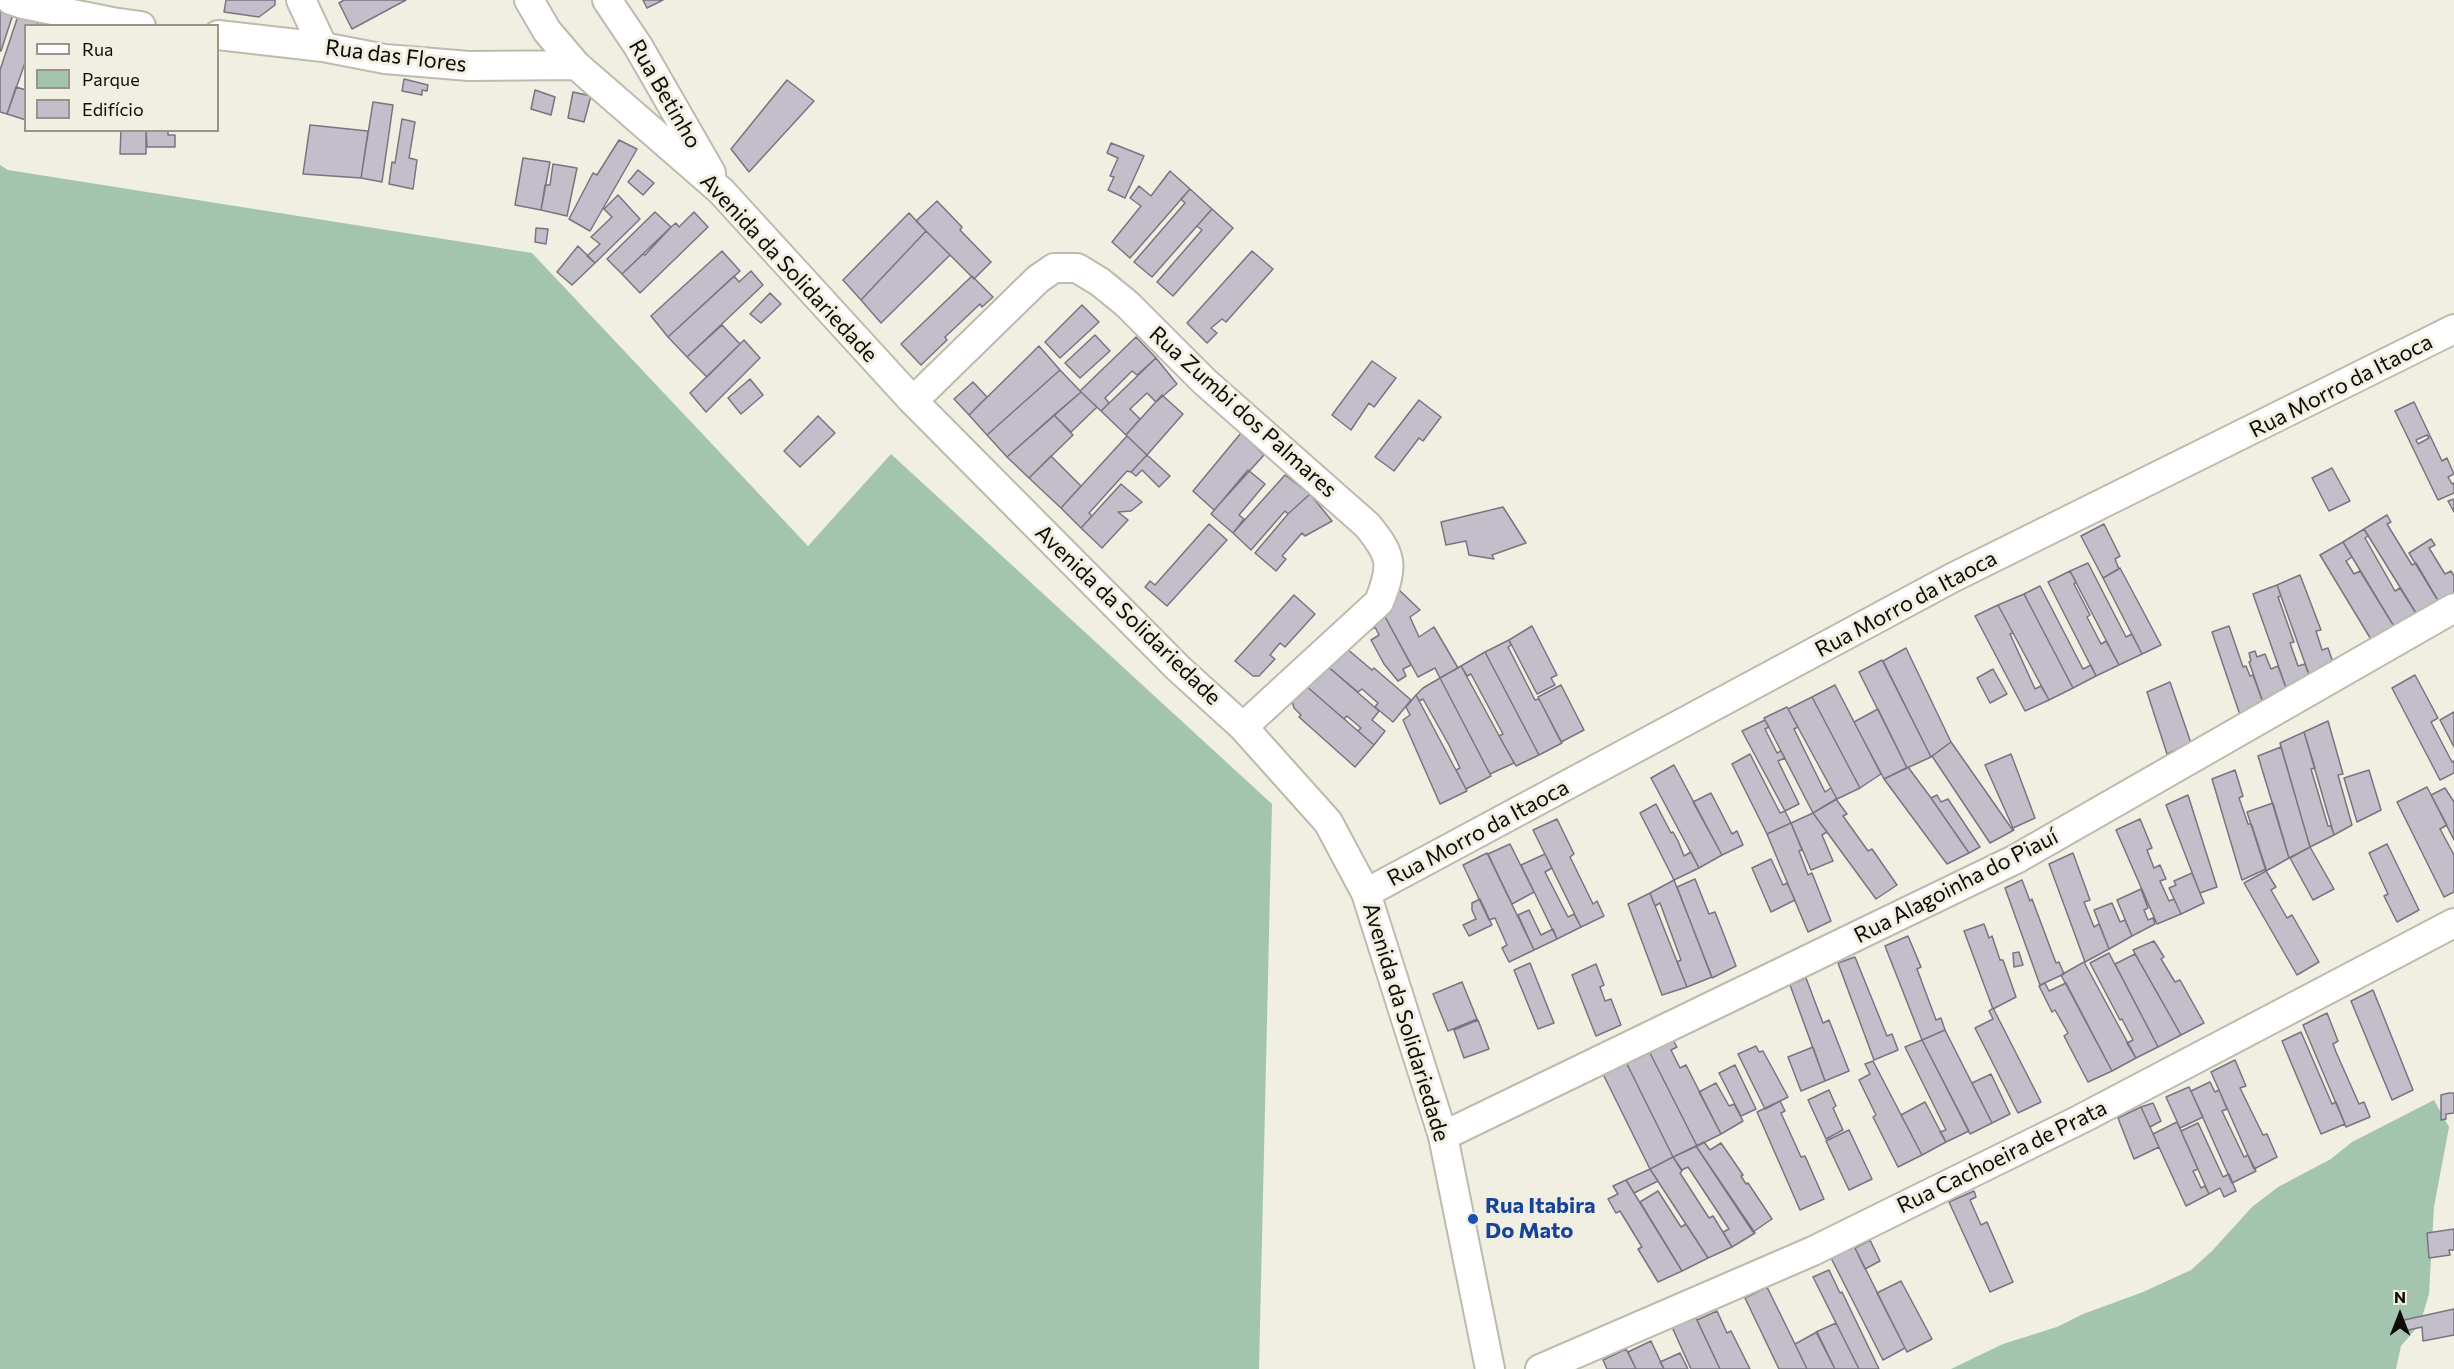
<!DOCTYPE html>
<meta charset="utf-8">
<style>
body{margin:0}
#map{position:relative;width:2454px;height:1369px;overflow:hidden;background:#f1efe2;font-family:Commissioner,sans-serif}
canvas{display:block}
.legend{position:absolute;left:24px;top:24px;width:195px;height:108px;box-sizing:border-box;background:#f1efe2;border:2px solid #96948b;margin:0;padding:8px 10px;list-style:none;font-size:18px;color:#0d0c08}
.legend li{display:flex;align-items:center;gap:12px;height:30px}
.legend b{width:30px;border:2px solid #96948b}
.north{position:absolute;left:2370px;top:1285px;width:60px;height:60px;-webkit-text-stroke:4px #f1efe2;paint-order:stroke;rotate:0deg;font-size:16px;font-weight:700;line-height:24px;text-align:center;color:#0d0c08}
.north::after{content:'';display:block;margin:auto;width:21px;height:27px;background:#0d0c08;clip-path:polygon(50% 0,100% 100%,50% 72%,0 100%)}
</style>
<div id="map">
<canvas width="2454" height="1369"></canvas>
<ul class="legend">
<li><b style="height:8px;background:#fff"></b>Rua</li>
<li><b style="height:16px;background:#a3c5b0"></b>Parque</li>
<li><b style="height:16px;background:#c2beca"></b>Edifício</li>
</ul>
<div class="north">N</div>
</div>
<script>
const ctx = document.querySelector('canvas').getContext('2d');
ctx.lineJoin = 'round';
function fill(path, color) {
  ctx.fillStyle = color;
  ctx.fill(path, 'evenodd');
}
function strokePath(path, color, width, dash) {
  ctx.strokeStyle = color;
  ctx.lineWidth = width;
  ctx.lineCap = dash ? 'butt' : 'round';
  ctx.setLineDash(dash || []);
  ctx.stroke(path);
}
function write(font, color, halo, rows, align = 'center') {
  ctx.font = font + ' Commissioner,sans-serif';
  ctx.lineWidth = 6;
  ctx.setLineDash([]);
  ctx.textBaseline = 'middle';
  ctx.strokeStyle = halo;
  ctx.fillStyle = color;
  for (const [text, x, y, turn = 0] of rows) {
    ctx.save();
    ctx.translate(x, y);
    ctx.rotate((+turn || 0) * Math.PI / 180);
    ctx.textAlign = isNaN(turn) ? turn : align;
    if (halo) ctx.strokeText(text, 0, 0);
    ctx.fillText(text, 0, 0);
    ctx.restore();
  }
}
const green = new Path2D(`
 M0,165l8,5 524,83 276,293 83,-92 381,350 -13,565h-1259z
 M2434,1100l15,27 -15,80 -5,87 -9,30 -19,22 -5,23h-445l52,-25 54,-17 26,-13 60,-22 48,-22 21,-19 40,-44 26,-20 53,-28 21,-17z`);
const building = new Path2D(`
 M226,0h49v5l-16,12 -35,-5z
 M344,0h62l-54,29 -13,-26z
 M643,0h20l-16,8z
 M0,3l15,5 -14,43h-1z
 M19,13l20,7 -2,6h-11v34l-19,54 -7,-2v-42z
 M404,79l24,6 -1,6 -5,-1v5l-20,-4z
 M787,80l27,21 -65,71 -18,-23z
 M16,87l10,3v30l-19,-6z
 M535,90l20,7 -4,18 -20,-6z
 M573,92l18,4 -7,26 -16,-4z
 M373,102l20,3 -11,77 -21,-4z
 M402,119l13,3 -6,36 8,2 -4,29 -24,-5 3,-22 3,1z
 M310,125l58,6 -7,47 -58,-4z
 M121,130h25v24h-26z
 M146,130h22v5h7v12h-28z
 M619,140l18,9 -47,82 -21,-12 24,-46 4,2z
 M1111,143l33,13 -19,42 -17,-8 6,-13 -4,-1 8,-18 -11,-5z
 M523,158l27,4 -9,48 -26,-5z
 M553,164l24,4 -10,48 -26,-6 4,-25h5z
 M638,170l16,13 -11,12 -15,-13z
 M1170,171l20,18 -60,69 -18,-16 29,-36 -11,-8 9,-12 12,10z
 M1190,189l22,20 -60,68 -18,-15 51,-59 -4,-4z
 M618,195l22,24 -45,44 -8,-7 13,-12 -9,-7 21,-20 -8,-8z
 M937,201l25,26 -2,3 31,32 -17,17 -58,-58z
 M1212,209l21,19 -60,68 -16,-14 45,-52 -5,-4z
 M655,212l16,15 -49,47 -15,-15z
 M694,212l14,15 -68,66 -18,-19 21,-20 2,1 27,-29 4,-3 3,4z
 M909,213l17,18 -65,69 -18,-20z
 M536,228l12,1 -2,15 -11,-2z
 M926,231l24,24 -69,68 -20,-23z
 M578,246l17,17 -23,22 -15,-13z
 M722,251l18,20 -72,66 -17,-21z
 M1252,251l21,18 -47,53 -4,-3 -11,9 6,5 -10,10 -20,-20z
 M751,271l12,14 -76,72 -19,-20 66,-61 5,6z
 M972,276l21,21 -11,10 -2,-3 -35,33 2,3 -26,25 -20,-21z
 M770,293l11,11 -20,19 -11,-9z
 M1082,305l17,17 -39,36 -15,-16z
 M722,325l18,19 -33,33 -20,-20z
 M1095,335l15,16 -30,27 -15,-15z
 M1136,337l20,21 -19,17 -5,-4 -27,27 4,5 -8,8 -21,-20z
 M744,340l16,18 -54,54 -16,-19z
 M1039,346l21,24 -73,65 -18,-20z
 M1156,358l21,26 -21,18 -9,-9 -17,16 10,10 -14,16 -25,-24z
 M1372,361l24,17 -22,29 -5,-4 -18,27 -19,-15z
 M1060,370l21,22 -74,65 -20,-22z
 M750,379l13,16 -22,19 -13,-16z
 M973,382l14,15 -18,18 -15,-16z
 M1081,392l16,15 -26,25 -17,-17z
 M1162,395l21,19 -36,41 -21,-20z
 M1419,400l22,17 -18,24 -4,-3 -25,33 -19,-14z
 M2414,402l28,59 5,-3 7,16 -6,3 4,7 2,-1v10l-16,7 -43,-89zM2427,435l2,3 -11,6 -2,-4z
 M1054,415l19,20 -44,43 -22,-21z
 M818,416l17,17 -35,34 -16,-16z
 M1241,433l23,22 -50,55 -21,-19z
 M1127,436l20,19 -16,17 -4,-1 -38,42 3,3 -11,12 -20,-20z
 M1147,455l23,21 -11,11 -17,-17 -6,6 -5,-4z
 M1051,456l30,30 -20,22 -32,-30z
 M2332,468l18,33 -21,10 -17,-33z
 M1248,470l17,14 -26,31 5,4 -11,14 -22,-19z
 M1285,475l25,19 -22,20 -3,-3 -34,39 -18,-17z
 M1121,484l21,18 -11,9 -13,1 10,8 -26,28 -21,-20z
 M1310,494l22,27 -27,15 -3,-3 -20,23 4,3 -10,12 -21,-18 33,-39z
 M2454,499v13l-6,-11z
 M1503,507l23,36 -34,12 2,4 -25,-4 -3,-14 -20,4 -5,-23z
 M2387,515l4,7 -4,2 25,41 4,-2 27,46 -22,12 -57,-92z
 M1209,524l18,16 -60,66 -22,-19 5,-6 5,4z
 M2104,524l16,32 -5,3 4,10 -16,9 -22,-42z
 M2364,529l4,7 -3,2 30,53 5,-3 21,33 -23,12 -55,-91z
 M2431,539l4,6 -6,3 16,26 6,-3 3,5v26l-11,7 -34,-56z
 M2343,542l9,15 -6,4 8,13 6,-3 38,62 -23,13 -55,-91z
 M2088,563l38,74 6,-3 10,20 -23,11 -49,-94z
 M2120,568l41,77 -19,9 -39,-76z
 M2070,571l6,11 -2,2 16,31 -3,2 14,27 5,-3 13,24 -23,11 -48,-94z
 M2300,575l21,55 -5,1 6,19 6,-2 7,20 -24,12 -34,-95z
 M2277,585l4,11 -3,1 16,45 -4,1 8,23 7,-2 7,19 -23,13 -36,-102z
 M2040,586l43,83 8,-4 5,11 -23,12 -49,-94z
 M1396,587l24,23 -10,7 9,20 15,-10 24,41 -18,10 -5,-10 -17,9 -35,-64z
 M2024,594l49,94 -24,12 -51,-95z
 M1294,595l21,19 -30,33 -5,-4 -10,12 5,4 -16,17h-6l-18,-15z
 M1998,605l15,28 -3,1 25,55 6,-3 8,14 -24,11 -50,-95z
 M1383,613l28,52 -8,4 3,7 -8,5 -14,-17 -13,-24 8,-5 -4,-8 -4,3 -6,-13z
 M1532,626l25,49 -6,3 4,7 -18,9 -28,-54z
 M2229,626l14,41 3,-1 4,10 3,-1 12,33 -23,13 -30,-89z
 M1509,640l2,5 -3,2 27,53 4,-1 23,44 -23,12 -54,-103z
 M1346,648l26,22 2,-2 37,32 -18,22 -18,-15 3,-4 -16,-14 -4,3 -32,-27z
 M1906,648l45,94 -20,15 -48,-96z
 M2255,651l2,6 8,-3 6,15 7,-3 11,30 -24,12 -16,-46 2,-1 -2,-8z
 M1485,652l54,103 -23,11 -17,-30 4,-2 -32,-60 -4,2 -6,-10z
 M1882,660l49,97 -24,11 -48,-96z
 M1326,665l53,46 -7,9 13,11 -11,14 -16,-14 3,-3 -14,-12 -3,3 -39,-34z
 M1461,666l53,97 -24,11 -50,-96z
 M1993,669l14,25 -17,9 -13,-25z
 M2415,675l23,43 -7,4 21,40 2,-1v12l-14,7 -48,-92z
 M1440,678l51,98 -25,13 -10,-19 4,-2 -11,-23 -26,-46 -4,2 -3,-6 7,-7z
 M2170,682l21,61 -24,11 -20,-62z
 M1305,685l69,60 -19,22 -56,-50 2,-2 -7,-7 -2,-7z
 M1561,685l23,45 -23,12 -23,-45z
 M1835,685l46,89 -21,14 -48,-91z
 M1416,695l51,96 -27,13 -37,-84 7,-5 -4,-8z
 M1812,697l48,91 -23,11 -49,-90z
 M1787,707l11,20 -4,2 31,63 6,-4 6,11 -24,14 -49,-95z
 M1878,709l29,59 -23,11 -30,-57z
 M2454,712v35l-14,-27z
 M1765,720l4,7 -4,2 12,24 4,-2 4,7 -7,3 21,43 -14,7 -43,-80z
 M2328,721l15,53 -5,1 14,50 -18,10 -30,-103z
 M2304,732l11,36 -4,1 17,57h3l3,9 -24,12 -30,-104z
 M1951,742l61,87 2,1 -24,13 -58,-87z
 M2281,747l29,100 -21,11 -31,-102z
 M1750,754l30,59 5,-2 6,12 -24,11 -35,-70z
 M2011,754l24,64 -22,10 -28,-63z
 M1674,765l48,90 -23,13 -48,-90z
 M1908,767l23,31 38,55 -22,11 -63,-85z
 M2235,770l8,26 -4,2 9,26h3l1,2 14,43 -24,11 -30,-101z
 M2369,770l12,40 -24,12 -13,-44z
 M2427,787l20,38 -7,4 14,26v37l-10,5 -47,-95z
 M2445,788l9,14v38l-23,-45z
 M1711,793l21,41 5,-3 6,14 -21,10 -29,-53z
 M1937,795l4,7 7,-3 32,48 -11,6 -38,-55z
 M2188,795l29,92 -17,6 -34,-88z
 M1836,799l11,15 -4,2 25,35 4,-2 25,36 -21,14 -63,-86z
 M2273,803l16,55 -23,13 -19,-59z
 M1656,804l15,29 2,-1 5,9 6,15 7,-4 8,16 -25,12 -34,-67z
 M1813,813l14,19 -5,3 11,26 -22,9 -20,-47z
 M1557,819l17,35 -4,3 23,47 4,-3 7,15 -23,11 -48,-97z
 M2140,819l12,29 -5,2 7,18 6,-3 6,14 -6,2 9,20 5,-2 7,15 -24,10 -41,-94z
 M1791,823l11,27 -3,1 9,24 4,-2 19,48 -23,11 -41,-98z
 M1510,844l24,48 -22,12 -24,-50z
 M2387,844l32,66 -22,12 -13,-26 4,-2 -19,-41z
 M2310,847l24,42 -21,11 -23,-42z
 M1487,853l47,97 -25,12 -7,-14 5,-3 -12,-27 -6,2 -26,-55z
 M2073,853l17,47 -6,2 10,25 5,-3 10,25 -24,13 -36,-98z
 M1545,854l7,14 -7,4 23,45 6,-3 7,13 -24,12 -36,-74z
 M1771,859l12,26 4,-2 8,17 -24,12 -19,-44z
 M2266,871l10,16 -5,3 16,28 5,-3 27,47 -22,13 -53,-92z
 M2192,873l12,30 -23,11 -12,-26 7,-3 -2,-4z
 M1695,879l14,35 6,-2 21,54 -24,12 -35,-91z
 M1674,880l38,97 -25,10 -10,-25 4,-2 -21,-57 -5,3 -5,-13z
 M2022,880l8,21 2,-2 24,64 3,-1 5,12 -24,11 -35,-97z
 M2141,889l7,19 -4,2 4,10 5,-2 2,6 -23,12 -15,-36z
 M1650,893l37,94 -25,8 -34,-91z
 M1480,899l12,26 -23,11 -6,-11 13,-6 -4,-9v-7z
 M2112,903l8,19 5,-2 7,16 -23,13 -15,-39z
 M1529,910l12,25 12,-6 4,10 -23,11 -16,-35z
 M1984,924l5,14 3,-2 8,24h3l13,37 -23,12 -29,-78z
 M1908,936l13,31 -4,2 19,51 5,-2 4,12 -23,10 -37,-94z
 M2154,941l10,16 -3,2 14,23 5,-2 24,43 -23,12 -48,-85z
 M2019,952l4,13 -9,2 -1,-14z
 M2109,953l49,94 -22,11 -9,-15 6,-3 -11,-21 -2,1 -30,-57z
 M2135,954l46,81 -23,12 -43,-83z
 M1855,957l32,79 5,-2 6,16 -24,10 -36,-97z
 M2084,962l52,96 -24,13 -51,-96z
 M1530,963l24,60 -16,6 -24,-59z
 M1596,964l8,21 -4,2 5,14 6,-2 10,26 -25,11 -24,-61z
 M1806,978l17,45 6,-3 20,51 -24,10 -35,-96z
 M1462,982l15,37 -29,12 -15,-37z
 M2045,983l4,8 17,-8 46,88 -24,11 -24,-46 4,-3 -13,-23 -3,2 -13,-26z
 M2373,990l40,100 -21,10 -41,-99z
 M1993,1008l48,94 -23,11 -43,-85 18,-9 -4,-8z
 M2327,1013l11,28 -5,3 3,8 23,52 5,-2 6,15 -24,10 -43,-102z
 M1478,1020l11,29 -25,9 -10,-28z
 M1945,1030l47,93 -22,11 -48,-94z
 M2301,1032l31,72 4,-2 9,22 -24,10 -39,-93z
 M1673,1040l4,7 -6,3 9,18 6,-3 35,69 -24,12 -48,-95z
 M1922,1040l47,91 -23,11 -6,-10 6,-2 -41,-83z
 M1756,1046l3,6 4,-1 25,46 -23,12 -27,-55z
 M1813,1047l12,34 -24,10 -13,-34z
 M1649,1051l48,95 -24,11 -47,-95z
 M2235,1060l11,26 -6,2 23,47 4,-1 10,23 -23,12 -43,-97z
 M1873,1061l49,94 -24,12 -25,-50 3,-2 -17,-35 11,-6 -5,-10z
 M1626,1062l47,95 -23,12 -47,-95z
 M1735,1065l21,44 -15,7 -22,-43z
 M1991,1074l19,40 -18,9 -20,-40z
 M2210,1082l5,10 4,-2 8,19 -5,2 22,46 4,-2 8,16 -24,12 -41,-92z
 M1716,1083l13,23 5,-2 9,17 -22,13 -22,-42z
 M2189,1087l14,30 -23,11 -14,-31z
 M1829,1090l7,16 -3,2 10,22 -17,9 -18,-39z
 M2449,1093h5v20l-8,1v5l-5,1v-25z
 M1780,1101l5,10 -4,2 20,44 4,-1 19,43 -24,11 -43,-98z
 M1925,1102l21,40 -24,13 -21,-40z
 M2153,1103l8,18 -11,6 -9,-20z
 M2141,1107l18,40 -25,12 -16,-41z
 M2177,1122l21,47 -5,2 8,17 4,-2 4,8 -23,12 -33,-72z
 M2198,1123l25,54 6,-3 7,17 -12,6 -4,-9 -11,6 -28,-63z
 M1849,1130l23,49 -23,11 -23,-49z
 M1704,1142l6,8 11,-7 22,32 -2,1 5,8 2,-1 24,36 -19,13 -57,-86z
 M1696,1146l59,87 -23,14 -9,-15 6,-3 -41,-62 -6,3 -9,-13z
 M1673,1157l9,14 -2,2 29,45 4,-2 19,31 -24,11 -58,-89z
 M1650,1169l8,12 -24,12 -8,-13z
 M1626,1180l56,91 -24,11 -20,-33 4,-2 -22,-36 -4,2 -8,-14 10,-5 -5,-8z
 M1658,1191l23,36 5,-3 22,34 -26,13 -42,-69z
 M1974,1191l2,6 -6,3 11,25 6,-3 26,60 -23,10 -41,-90z
 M2454,1229v21h-5l1,5 -21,3 -2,-25z
 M1870,1240l10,21 -15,8 -10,-21z
 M1854,1246l51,102 -22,12 -52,-102z
 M1829,1270l11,23 2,-1 37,77h-20l-46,-92z
 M1901,1281l31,58 -25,13 -30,-59z
 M1767,1287l28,57 12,25h-28l-34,-71z
 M2454,1309v26l-31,6 -1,-14 -18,4v-11z
 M1717,1311l10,22 4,-2 19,38h-30l-23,-49z
 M1695,1316l25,53h-29l-19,-42z
 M1836,1323l23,46h-24l-19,-37z
 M1817,1332l18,37h-28l-12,-25z
 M1651,1341l13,28h-28l-8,-17z
 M1626,1349l10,20h-29l-4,-9z
 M1680,1353l8,16h-24l-4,-7z`);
const minor = new Path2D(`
 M11,0l12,4 89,18 29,4
 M301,0l22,47
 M529,0l18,31 29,34 145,126 192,210 265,267 65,59 85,95 38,71 77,243 47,233
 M607,0l31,46 73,127
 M218,35l105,12 62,12 84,7 107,-1
 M913,401l125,-122 16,-11h23l23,14 27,22 78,78 162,143c25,30 27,40 12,77l-136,125
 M1366,893l586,-315 502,-249
 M1443,1136l573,-277 438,-251
 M1540,1369l273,-118 268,-132 373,-196`);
const markers = [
 [1473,1219,6,"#1a4fb4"]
];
const streetNames = [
 ["Rua das Flores",396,56,7],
 ["Rua Betinho",665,94,60],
 ["Avenida da Solidariedade",789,268,47],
 ["Rua Morro da Itaoca",2341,386,-27],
 ["Rua Zumbi dos Palmares",1243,412,42],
 ["Rua Morro da Itaoca",1906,604,-28],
 ["Avenida da Solidariedade",1128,615,44],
 ["Rua Morro da Itaoca",1478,833,-28],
 ["Rua Alagoinha do Piauí",1956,886,-27],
 ["Avenida da Solidariedade",1406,1022,73],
 ["Rua Cachoeira de Prata",2002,1157,-26]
];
const transitNames = [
 ["Rua Itabira",1485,1206],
 ["Do Mato",1485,1231]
];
fill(green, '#a3c5b0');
fill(building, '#c2beca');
strokePath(building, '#797580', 1.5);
strokePath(minor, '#bdbaae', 32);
strokePath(minor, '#fff', 28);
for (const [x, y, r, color] of markers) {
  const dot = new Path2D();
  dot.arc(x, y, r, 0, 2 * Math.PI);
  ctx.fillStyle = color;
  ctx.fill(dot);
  strokePath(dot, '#f1efe2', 2);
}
write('22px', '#0d0c08', '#f1efe2', streetNames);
write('bold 22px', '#164399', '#f1efe2', transitNames, 'left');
</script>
